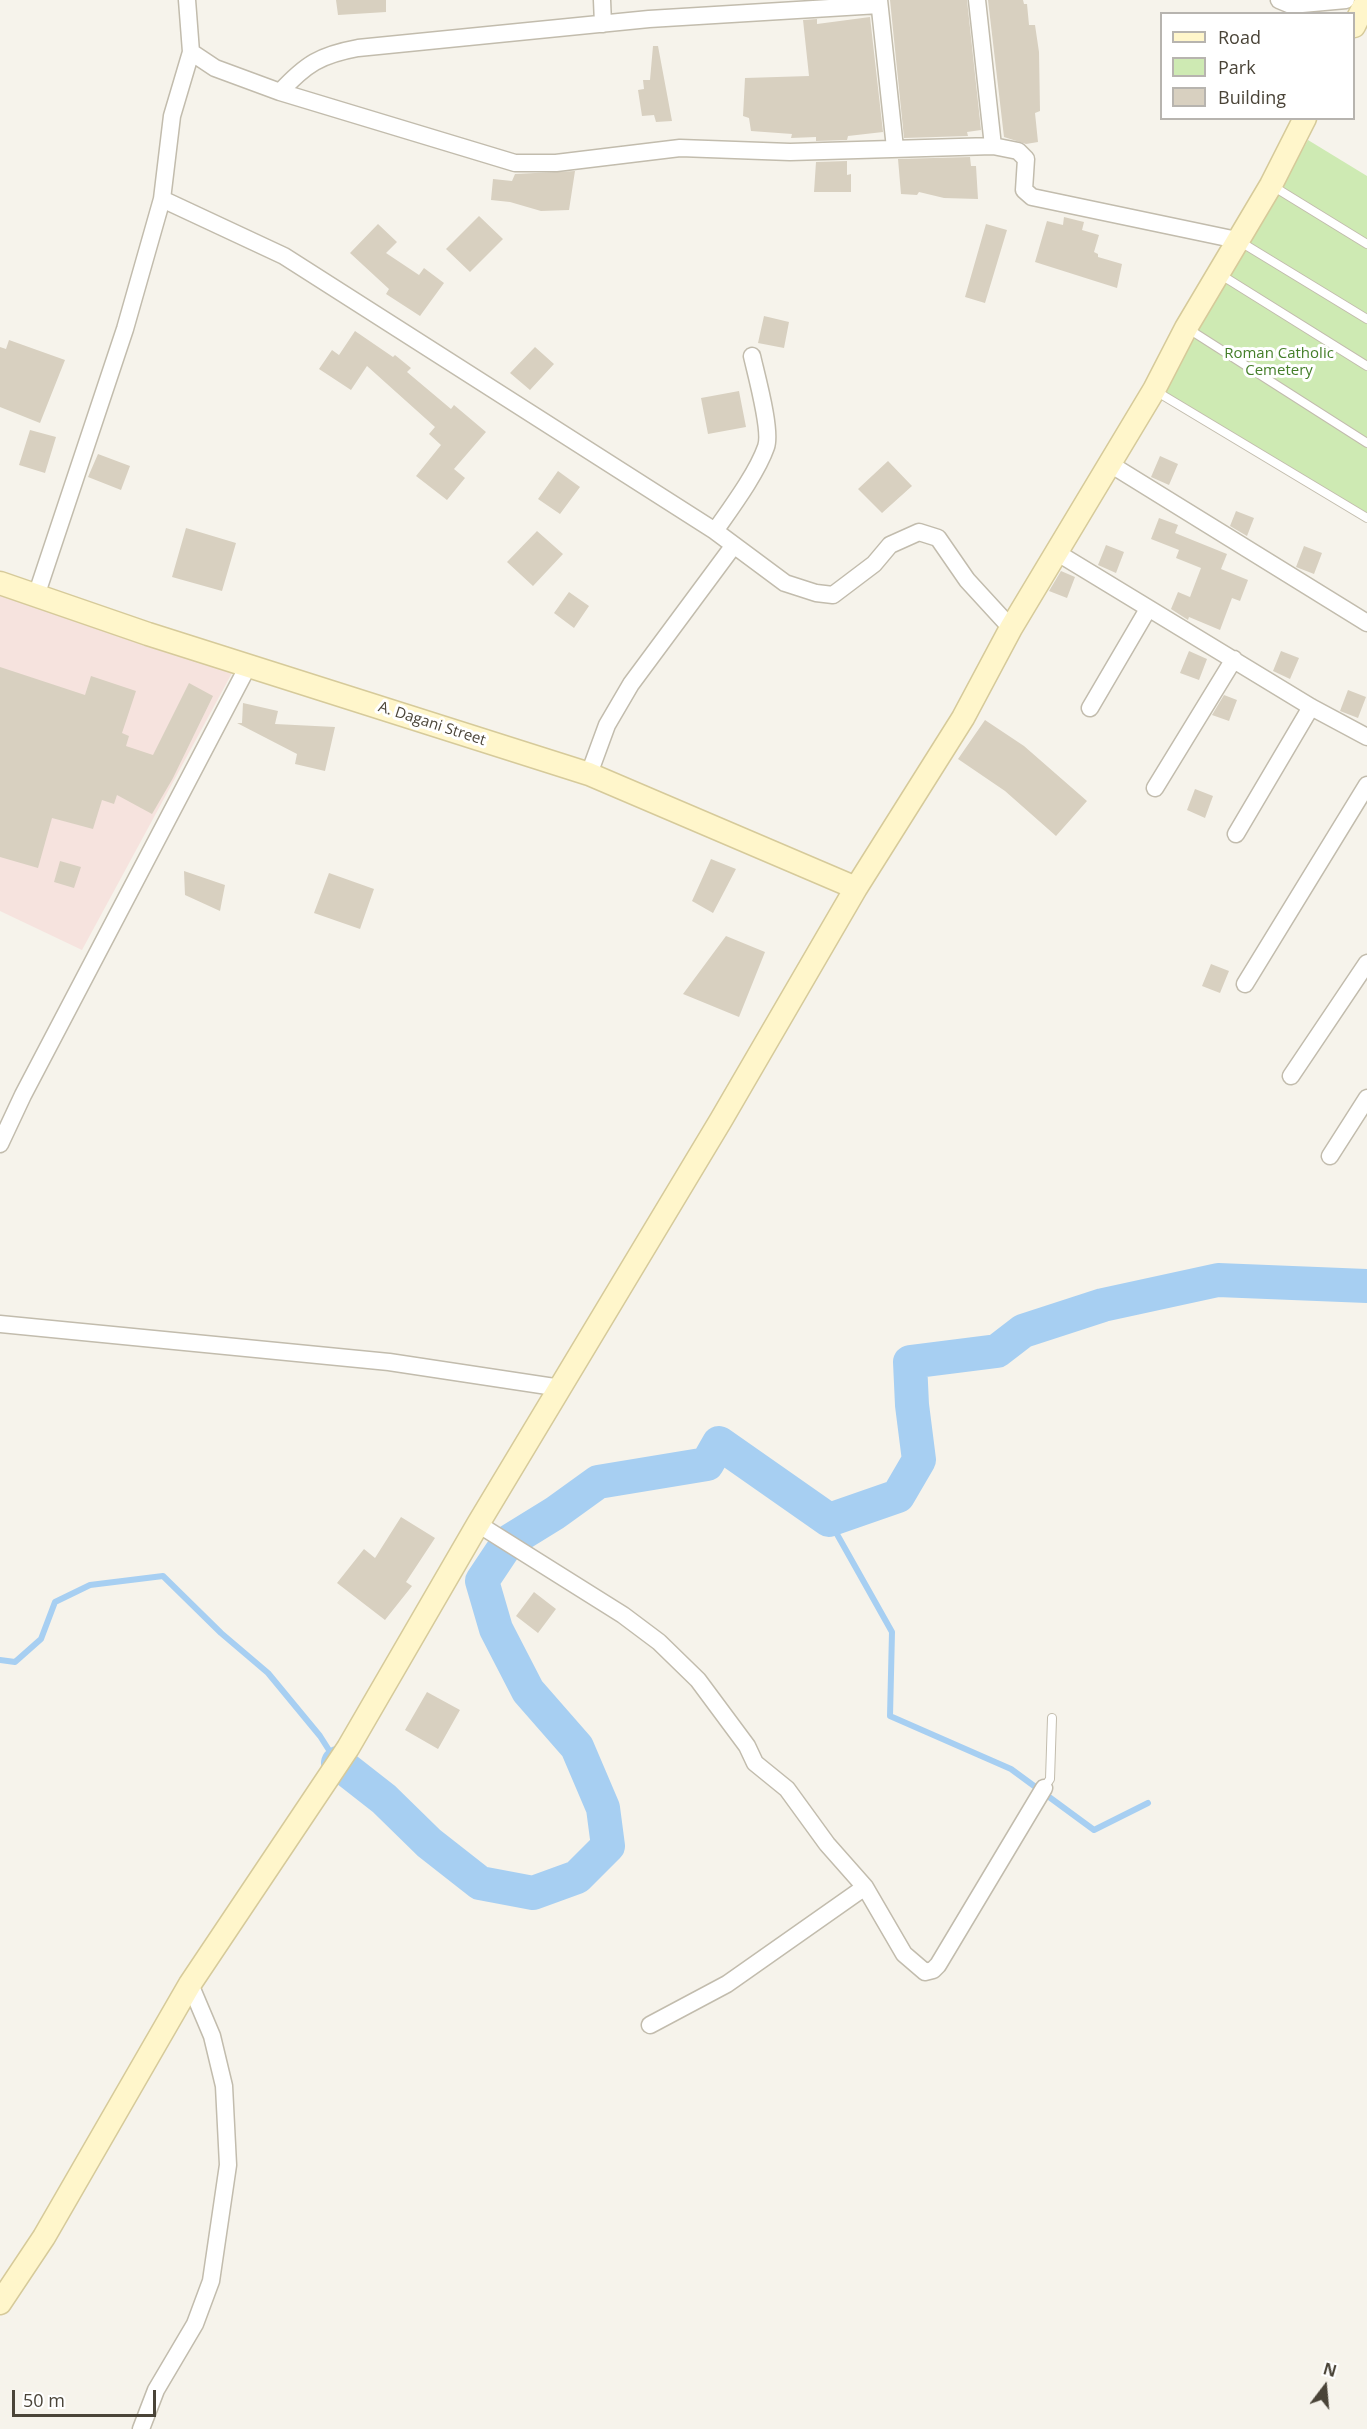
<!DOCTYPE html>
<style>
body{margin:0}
#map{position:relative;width:1367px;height:2429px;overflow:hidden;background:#f6f3eb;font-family:"Open Sans",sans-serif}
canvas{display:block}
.legend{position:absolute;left:1160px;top:12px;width:195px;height:108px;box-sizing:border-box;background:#fff;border:2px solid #b7b4af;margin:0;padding:8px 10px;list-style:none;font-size:18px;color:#4a4438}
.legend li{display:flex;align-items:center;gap:12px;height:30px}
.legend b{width:30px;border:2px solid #b7b4af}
.north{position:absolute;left:1295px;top:2357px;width:60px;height:60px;-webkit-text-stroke:4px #fff;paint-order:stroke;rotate:16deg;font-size:16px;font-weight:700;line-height:24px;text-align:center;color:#4a4438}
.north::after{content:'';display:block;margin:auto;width:21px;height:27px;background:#4a4438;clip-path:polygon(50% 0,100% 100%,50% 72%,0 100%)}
.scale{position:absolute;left:12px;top:2390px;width:144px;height:27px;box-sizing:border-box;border:3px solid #4a4438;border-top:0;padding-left:8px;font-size:18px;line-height:21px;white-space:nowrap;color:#4a4438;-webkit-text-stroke:4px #fff;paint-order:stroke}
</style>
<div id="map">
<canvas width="1367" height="2429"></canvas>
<ul class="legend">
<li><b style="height:8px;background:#fff6cb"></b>Road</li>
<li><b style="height:16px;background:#ceeab3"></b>Park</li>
<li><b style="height:16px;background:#d8d0c0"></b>Building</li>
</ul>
<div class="north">N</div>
<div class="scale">50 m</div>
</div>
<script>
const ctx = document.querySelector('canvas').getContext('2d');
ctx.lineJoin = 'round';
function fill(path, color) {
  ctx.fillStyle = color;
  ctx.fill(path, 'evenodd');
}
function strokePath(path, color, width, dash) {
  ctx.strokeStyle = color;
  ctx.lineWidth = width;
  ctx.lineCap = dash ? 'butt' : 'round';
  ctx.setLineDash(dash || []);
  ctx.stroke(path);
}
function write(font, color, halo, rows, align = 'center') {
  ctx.font = font + ' "Open Sans",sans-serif';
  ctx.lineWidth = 6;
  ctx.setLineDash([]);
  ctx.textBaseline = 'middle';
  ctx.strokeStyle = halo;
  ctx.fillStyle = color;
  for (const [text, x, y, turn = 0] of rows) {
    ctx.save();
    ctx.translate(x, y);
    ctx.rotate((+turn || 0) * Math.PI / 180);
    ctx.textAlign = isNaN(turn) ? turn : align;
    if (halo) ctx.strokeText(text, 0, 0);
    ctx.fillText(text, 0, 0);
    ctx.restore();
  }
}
const medical = new Path2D(`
 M0,591l232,82 -150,277 -82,-39z`);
const green = new Path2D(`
 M1308,140l59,36v342l-208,-123z`);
const stream = new Path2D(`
 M829,1520l63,112 -2,84 121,53 83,61 54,-27
 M0,1660l15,2 26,-23 14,-37 35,-17 73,-9 58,57 47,40 52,63 14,22`);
const river = new Path2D(`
 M338,1763l46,36 45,44 51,40 53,10 44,-16 31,-31 -5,-38 -26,-61 -49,-56 -32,-62 -14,-48 26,-39 47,-29 43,-31 109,-18 12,-21 110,77 69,-24 21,-36 -7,-55 -2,-43 87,-11 26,-20 80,-26 115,-25 149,6`);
const building = new Path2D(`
 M336,0h50v12l-48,3z
 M890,0h77l14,130 -14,2 1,4 -64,2z
 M988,0h35l1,4h3l2,21h6l4,27 1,59 -5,2 3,29 -12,2 -22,-7z
 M870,17l13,115 -35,4 -1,4 -31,1v-4l-25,1 1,-4 -41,-3 -2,-13 -6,-2 2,-38 64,-2 -6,-56 14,-1v5z
 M653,46h5l14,75 -16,1 -2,-7 -12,1 -4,-26 6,-1 -1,-9h7z
 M970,157l1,9h5l2,33 -34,-1 -25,-6 -2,3 -16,-1 -3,-35z
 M847,161v14l4,-1v18h-37l2,-30z
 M575,171l-6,39 -28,1 -31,-9 -19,-2 2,-21 19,2 3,-7z
 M479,216l24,23 -33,33 -24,-23z
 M1064,217l20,5 -2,8 17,5 -5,17 4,2v3l24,7 -5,24 -82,-26 12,-41 16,4z
 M378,224l19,18 -11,11 33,22 5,-7 20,15 -24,33 -34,-22 3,-5 -39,-36z
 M986,224l21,6 -22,73 -20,-6z
 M764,316l25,6 -5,26 -26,-5z
 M355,331l38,26 2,-2 16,13 -4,4 44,37 3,-4 32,27 -32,37 11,9 -18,22 -31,-24 25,-31 -12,-11 6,-7 -68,-61 -16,24 -32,-21 13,-19 7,5z
 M9,340l56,20 -25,63 -40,-16v-60l6,2z
 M535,347l19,17 -24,26 -20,-17z
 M739,391l7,36 -38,7 -7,-36z
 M30,430l26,7 -11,36 -26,-8z
 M98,454l32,12 -9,24 -33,-13z
 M1160,456l18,8 -9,21 -18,-8z
 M888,461l24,25 -30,27 -24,-24z
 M558,471l22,16 -20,27 -22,-15z
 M1236,511l18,7 -7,18 -17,-10z
 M1159,518l19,7 -3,8 52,21 -6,15 27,11 -8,21 -8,-3 -12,32 -31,-13 -1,3 -17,-11 7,-17 12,5 11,-29 -25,-10 3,-8 -28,-11z
 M186,528l50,15 -14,48 -50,-14z
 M537,531l26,23 -30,32 -26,-24z
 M1106,545l18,7 -8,21 -18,-8z
 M1304,546l18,7 -8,21 -18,-7z
 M1061,571l14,6 -8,21 -18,-7z
 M569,592l20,14 -15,22 -20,-15z
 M1189,651l18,8 -8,21 -19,-7z
 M1281,651l18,7 -9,21 -17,-8z
 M0,667l85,28 6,-19 45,15 -14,42 7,3 -3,10 27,9 36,-72 24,13 -40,82 -21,36 -35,-19 -3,9 -12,-4 -9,29 -41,-11 -14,50 -38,-11z
 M1348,690l18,7 -8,21 -18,-7z
 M1224,695l13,5 -8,21 -17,-6z
 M243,703l35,8 -3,13 60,3 -10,44 -30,-7 2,-10 -60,-31h5z
 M985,720l39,26 63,55 -31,35 -51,-45 -47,-32z
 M1195,789l18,7 -8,22 -18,-8z
 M711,859l25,10 -23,44 -21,-12z
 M60,861l21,6 -7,21 -20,-6z
 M184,871l41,14 -5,26 -35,-16z
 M329,873l45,16 -14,40 -46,-16z
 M726,936l39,16 -26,65 -56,-23z
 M1211,964l18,7 -9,22 -18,-7z
 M401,1517l34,21 -29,44 6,4 -27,34 -48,-37 27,-34 11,9z
 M534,1592l22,17 -18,24 -22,-17z
 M427,1692l33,18 -22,39 -33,-19z`);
const lane = new Path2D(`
 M1271,185l96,59
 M1239,241l128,78
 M1218,273l149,93
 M1187,328l180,115
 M1154,390l213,128
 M1044,1788l6,-9 2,-61`);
const street = new Path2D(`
 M602,0l1,24
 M879,0l16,148
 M977,0l16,146 25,5 8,8 -2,31 8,7 205,43
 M1279,0l12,5 55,-5
 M191,52l24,16 65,24 235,71h41l124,-15 110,4 203,-6
 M280,92c26,-28 40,-37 78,-44l291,-29 230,-14
 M162,199l122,57 431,275 70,52 31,10 17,2 41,-31 16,-19 29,-13 19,6 29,42 44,48
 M1110,464l257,159
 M715,531c16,-23 42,-58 51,-84 6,-16 -10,-73 -14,-91
 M1056,552l255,155 56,30
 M36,596l89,-267 37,-130 10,-83 19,-64 -4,-52
 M1090,708l58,-99
 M589,774l18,-49 24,-41 103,-139
 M1155,788l79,-129
 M1236,834l75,-127
 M1245,984l122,-199
 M1291,1076l76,-113
 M0,1144l23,-49 225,-429
 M1330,1156l37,-58
 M0,1324l389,38 172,26
 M478,1524l145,91 36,27 39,38 49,66 8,17 32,26 40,55 38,43 39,67 21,18 8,-2 5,-5 106,-177
 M650,2025l77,-41 138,-97
 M141,2429l15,-39 39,-66 16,-43 17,-116 -4,-79 -12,-50 -22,-52`);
const secondary = new Path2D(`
 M1354,26l13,-26
 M0,583l148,51 441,140 267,114
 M0,2303l44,-66 146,-253 158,-236 130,-224 243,-404 135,-232 107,-170 48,-90 143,-238 32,-62 85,-143 34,-67`);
const parkNames = [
 ["Roman Catholic",1279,354],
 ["Cemetery",1279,371]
];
const streetNames = [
 ["A. Dagani Street",432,724,18]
];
fill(medical, '#f6e3de');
fill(green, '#ceeab3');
strokePath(stream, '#a7cff2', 6);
strokePath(river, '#a7cff2', 34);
fill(building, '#d8d0c0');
strokePath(lane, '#c2bcad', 10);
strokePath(street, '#c2bcad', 19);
strokePath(secondary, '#d6ca9a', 25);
strokePath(lane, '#fff', 8);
strokePath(street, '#fff', 16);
strokePath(secondary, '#fff6cb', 22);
write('15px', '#447e29', '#fff', parkNames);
write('15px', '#4a4438', '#fff', streetNames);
</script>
